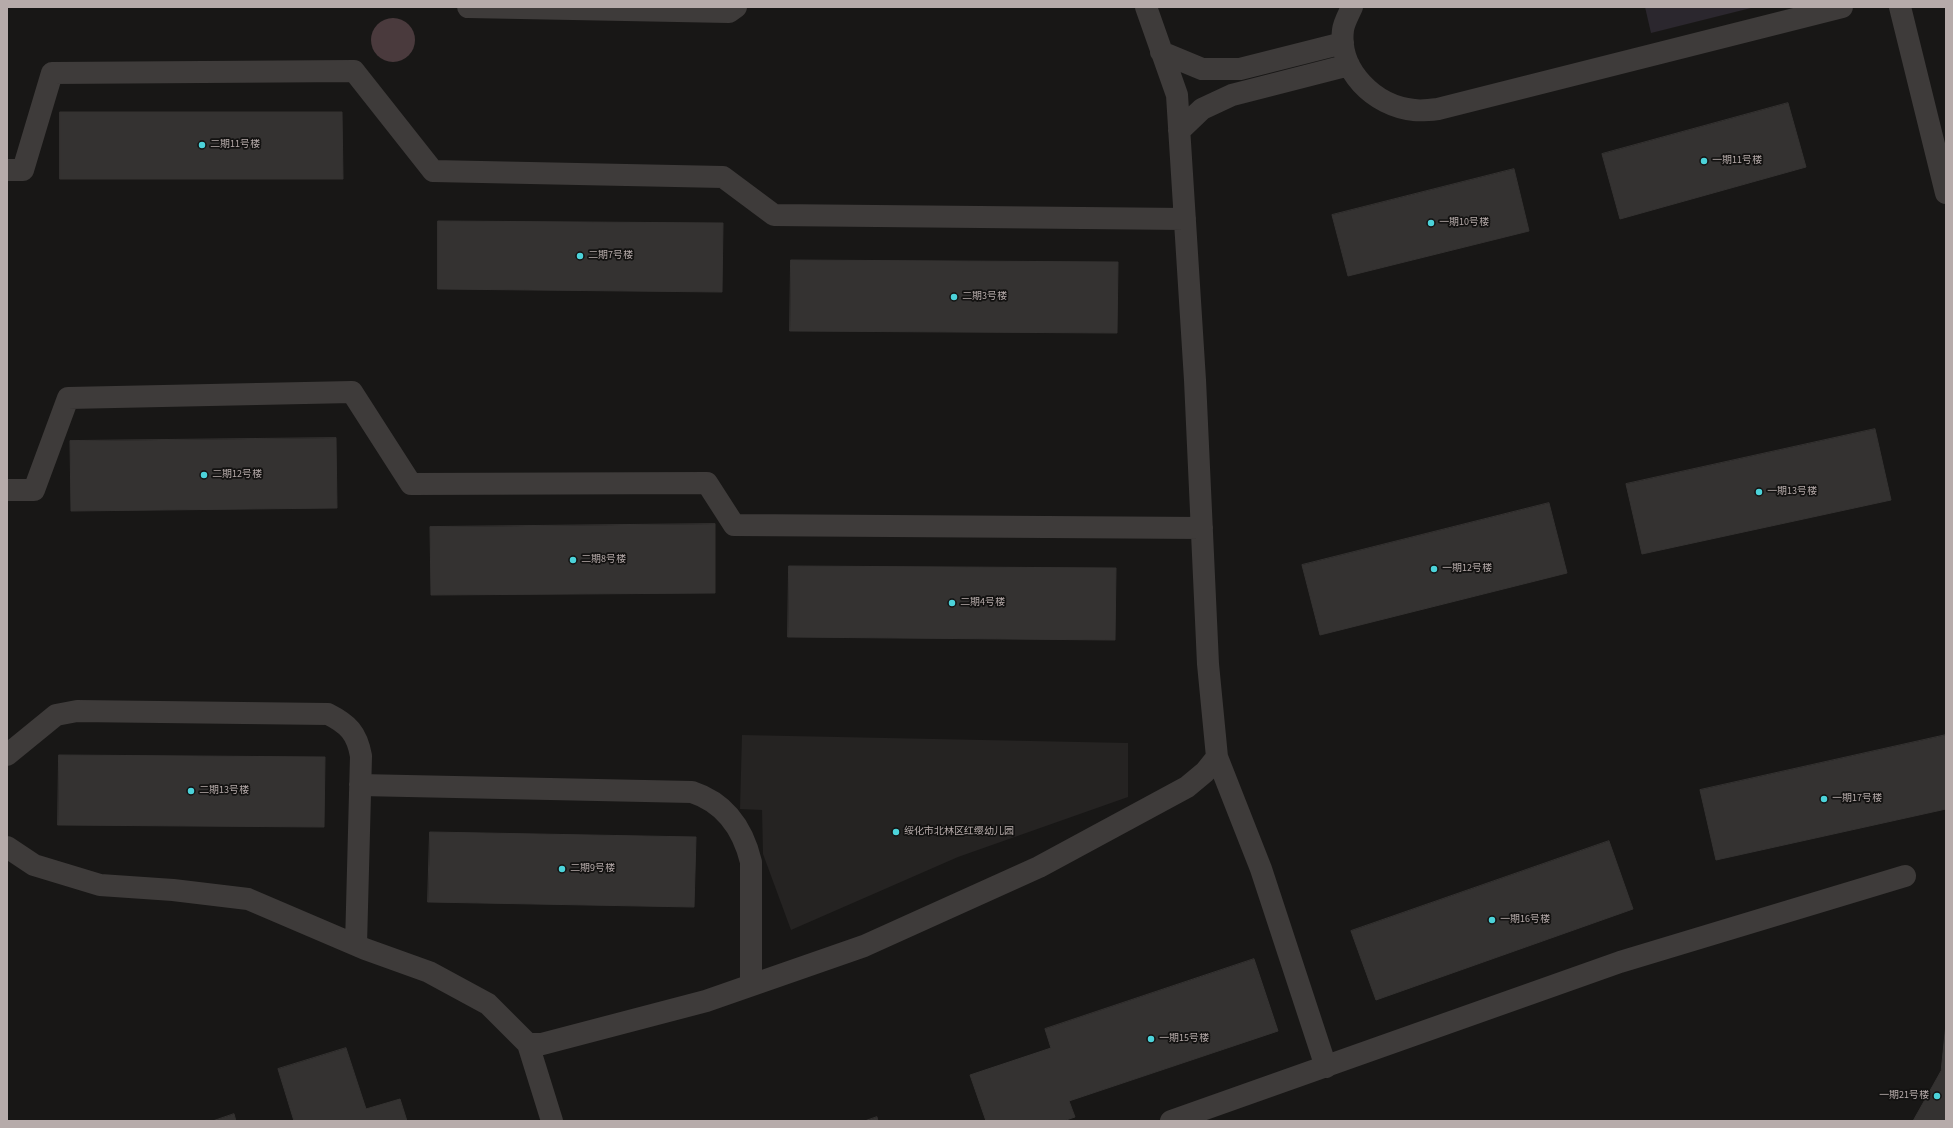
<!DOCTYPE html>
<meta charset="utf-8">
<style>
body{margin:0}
#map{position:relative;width:1953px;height:1128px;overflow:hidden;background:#181716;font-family:"Source Sans 3",sans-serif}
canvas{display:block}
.frame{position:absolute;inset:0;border:8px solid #b6abaa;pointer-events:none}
</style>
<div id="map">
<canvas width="1953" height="1128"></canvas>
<div class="frame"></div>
</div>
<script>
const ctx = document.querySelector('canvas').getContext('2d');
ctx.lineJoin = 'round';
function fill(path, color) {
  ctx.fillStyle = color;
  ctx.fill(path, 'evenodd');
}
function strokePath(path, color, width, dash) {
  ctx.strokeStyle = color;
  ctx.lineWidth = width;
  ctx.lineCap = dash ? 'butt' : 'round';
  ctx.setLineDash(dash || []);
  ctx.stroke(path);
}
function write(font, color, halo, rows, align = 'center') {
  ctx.font = font + ' "Source Sans 3","Noto Sans SC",sans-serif';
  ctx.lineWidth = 3.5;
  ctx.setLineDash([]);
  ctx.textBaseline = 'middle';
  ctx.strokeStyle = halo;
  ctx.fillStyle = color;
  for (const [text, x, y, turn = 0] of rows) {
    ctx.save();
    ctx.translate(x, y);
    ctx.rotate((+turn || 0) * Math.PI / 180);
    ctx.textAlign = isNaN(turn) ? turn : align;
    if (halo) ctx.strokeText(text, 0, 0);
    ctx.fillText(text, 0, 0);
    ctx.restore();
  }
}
const built = new Path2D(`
 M742,735l386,8v54l-170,60 -167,73 -28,-76 -1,-44 -22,-1z`);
const green = new Path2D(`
 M1645,7h110l-104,26z`);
const water = new Path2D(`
 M371 40a22 22 0 1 1 44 0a22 22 0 1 1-44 0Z`);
const building = new Path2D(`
 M1788,103l18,64 -186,52 -18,-65z
 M60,112h282l1,67h-283z
 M1514,169l15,62 -181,45 -16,-61z
 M438,221l285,2 -1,69 -284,-3z
 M791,260l327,2 -1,71 -327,-2z
 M1875,429l16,71 -249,54 -16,-70z
 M336,438l1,70 -266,3 -1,-70z
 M1549,503l18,70 -247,62 -18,-70z
 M715,524v69l-284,2 -1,-68z
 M789,566l327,2 -1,72 -327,-3z
 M1946,735v74l-230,51 -16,-70z
 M59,755l266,2 -1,70 -266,-2z
 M430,832l266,5 -2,70 -266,-5z
 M1609,841l24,68 -257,91 -25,-69z
 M1254,959l24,72 -209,70 6,16 -12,4h-77l-16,-46 81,-27 -6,-19z
 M1946,1024v97h-33l28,-50z
 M346,1048l20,61 34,-10 7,22h-113l-16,-52z
 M234,1114l2,7h-23z
 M877,1117l1,4h-13z`);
const minor = new Path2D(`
 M468,7l261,5 7,-5
 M1352,7c-3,7 -8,15 -9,23 -5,40 31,76 71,80 7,1 16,0 24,-1l404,-102
 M1900,7l46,186
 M1161,52l41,17h38l103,-26
 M1179,131l23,-22 30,-14 117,-30
 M7,170h16l29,-97 302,-2 79,100 290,6 51,38 411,4
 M7,490h27l34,-92 284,-6 59,92 296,-1 27,42 468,3
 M7,755l49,-40 21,-4 251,3c20,10 29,19 33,42l-5,189
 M1217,757l44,112 65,198
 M360,785l332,7c34,11 51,37 59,70v123
 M7,847l27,18 66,20 73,5 75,9 117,50 64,23 59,32 40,40h14l164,-43 158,-55 175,-79 148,-80 18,-15 12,-15 -9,-93 -13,-284 -18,-285 -31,-88
 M528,1044l24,77
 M1171,1121l449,-159 285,-86`);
const markers = [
 [202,145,4,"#4cd3da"],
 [1704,161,4,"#4cd3da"],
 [1431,223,4,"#4cd3da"],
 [580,256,4,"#4cd3da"],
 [954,297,4,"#4cd3da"],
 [204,475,4,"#4cd3da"],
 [1759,492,4,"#4cd3da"],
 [573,560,4,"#4cd3da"],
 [1434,569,4,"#4cd3da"],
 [952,603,4,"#4cd3da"],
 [191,791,4,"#4cd3da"],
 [1824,799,4,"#4cd3da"],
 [896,832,4,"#4cd3da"],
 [562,869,4,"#4cd3da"],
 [1492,920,4,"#4cd3da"],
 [1151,1039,4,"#4cd3da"],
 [1937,1096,4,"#4cd3da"]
];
const poiNames = [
 ["二期11号楼",210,145],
 ["一期11号楼",1712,161],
 ["一期10号楼",1439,223],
 ["二期7号楼",588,256],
 ["二期3号楼",962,297],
 ["二期12号楼",212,475],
 ["一期13号楼",1767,492],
 ["二期8号楼",581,560],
 ["一期12号楼",1442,569],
 ["二期4号楼",960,603],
 ["二期13号楼",199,791],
 ["一期17号楼",1832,799],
 ["绥化市北林区红缨幼儿园",904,832],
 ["二期9号楼",570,869],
 ["一期16号楼",1500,920],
 ["一期15号楼",1159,1039],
 ["一期21号楼",1929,1096,"right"]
];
fill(built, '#252322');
fill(green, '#2b272e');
fill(water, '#4a3a3d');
fill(building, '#343231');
strokePath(building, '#343231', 1);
strokePath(minor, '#3e3b3a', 22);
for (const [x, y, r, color] of markers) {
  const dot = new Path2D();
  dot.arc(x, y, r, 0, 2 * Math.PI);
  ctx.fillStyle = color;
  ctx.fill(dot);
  strokePath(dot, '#131211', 1.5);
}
write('10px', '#b6abaa', '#131211', poiNames, 'left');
</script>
